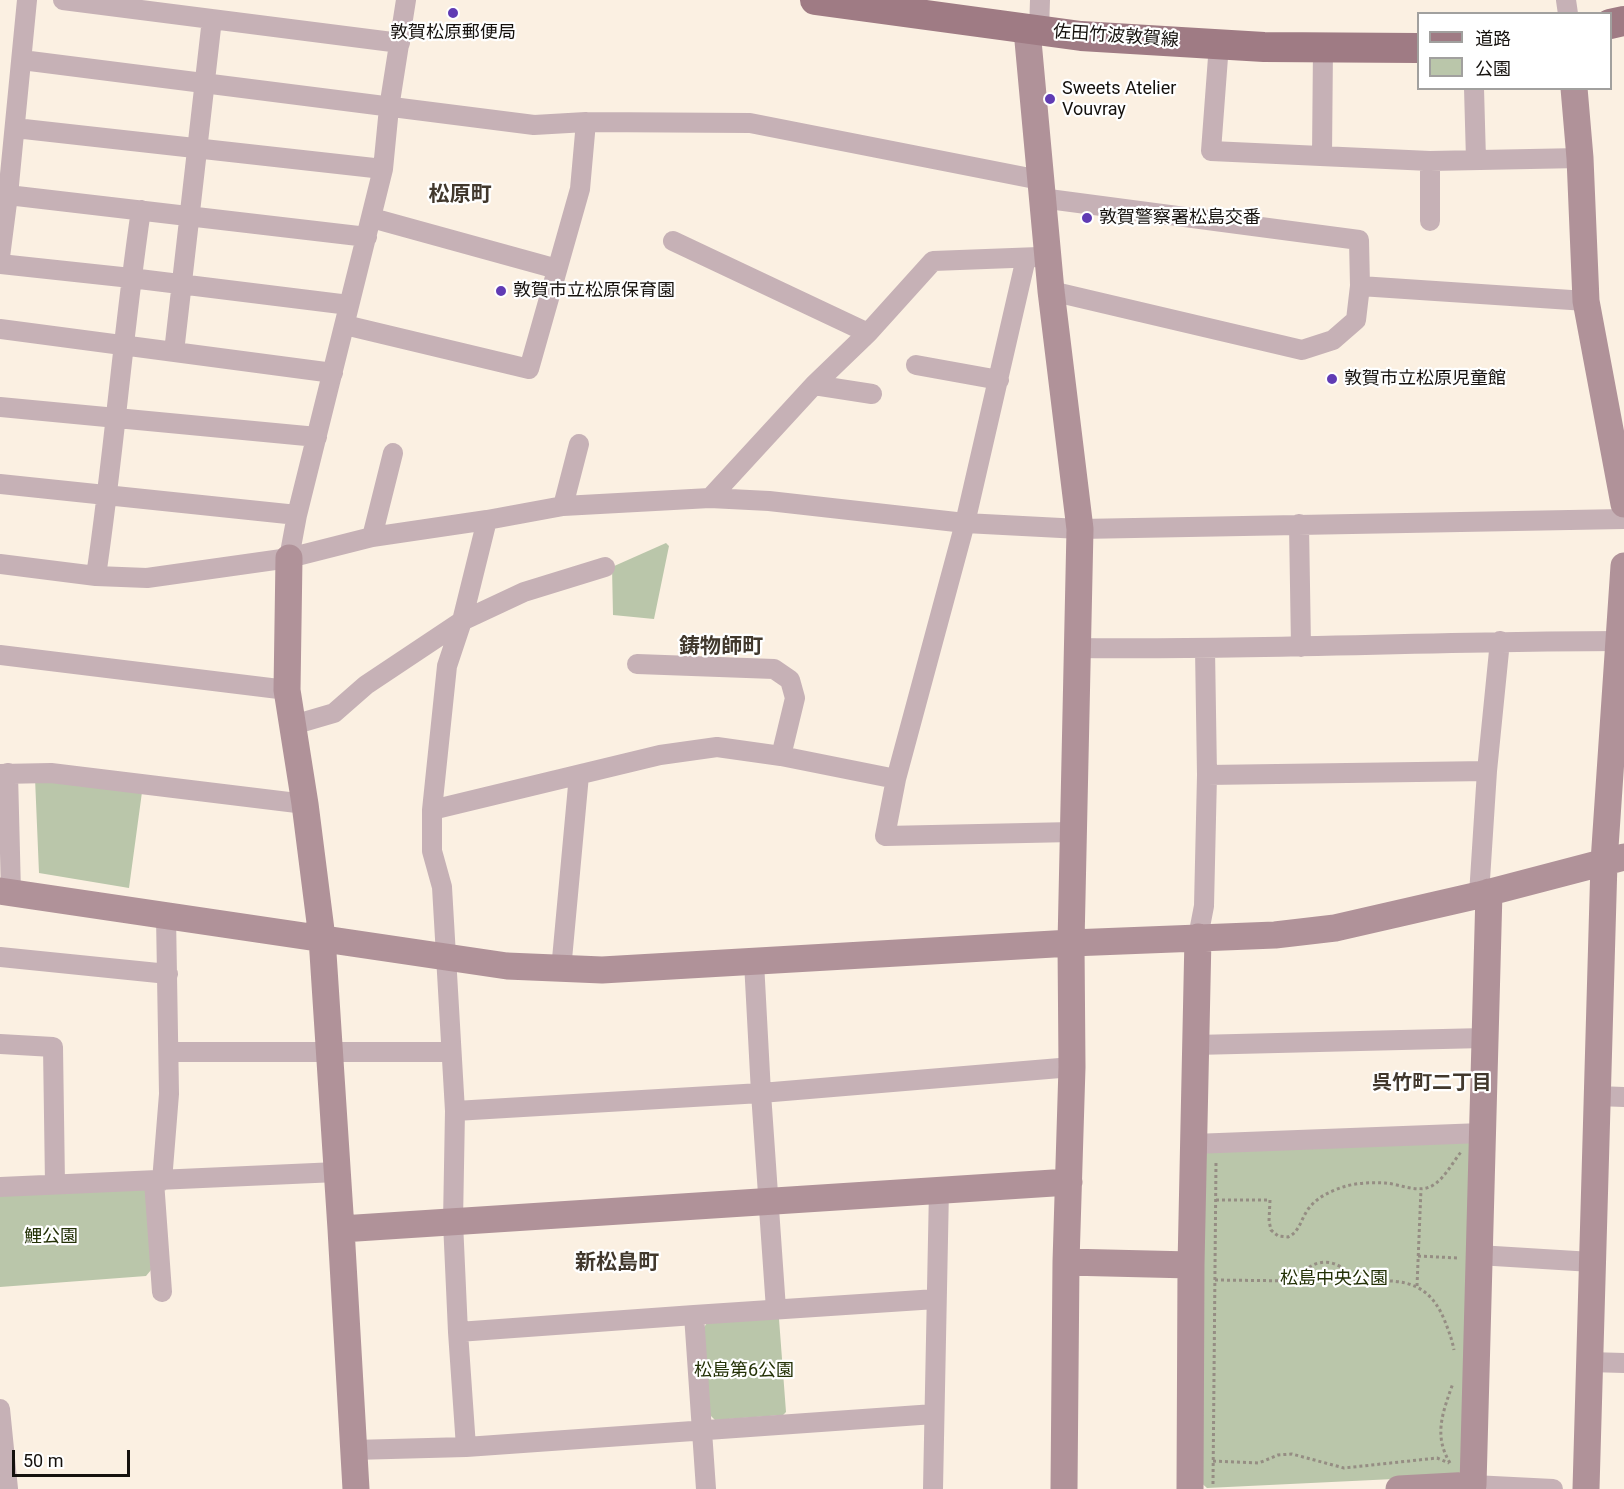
<!DOCTYPE html>
<meta charset="utf-8">
<style>
body{margin:0}
#map{position:relative;width:1624px;height:1489px;overflow:hidden;background:#fbf0e2;font-family:Roboto,"Noto Sans JP",sans-serif}
canvas{display:block}
.legend{position:absolute;left:1417px;top:12px;width:195px;height:78px;box-sizing:border-box;background:#fff;border:2px solid #a1a09e;margin:0;padding:8px 10px;list-style:none;font-size:18px;color:#15110d}
.legend li{display:flex;align-items:center;gap:12px;height:30px}
.legend b{width:30px;border:2px solid #a1a09e}
.scale{position:absolute;left:12px;top:1450px;width:118px;height:27px;box-sizing:border-box;border:3px solid #15110d;border-top:0;padding-left:8px;font-size:18px;line-height:21px;white-space:nowrap;color:#15110d;-webkit-text-stroke:4px #fff;paint-order:stroke}
</style>
<div id="map">
<canvas width="1624" height="1489"></canvas>
<ul class="legend">
<li><b style="height:8px;background:#9f7b84"></b>道路</li>
<li><b style="height:16px;background:#bac6aa"></b>公園</li>
</ul>
<div class="scale">50 m</div>
</div>
<script>
const ctx = document.querySelector('canvas').getContext('2d');
ctx.lineJoin = 'round';
function fill(path, color) {
  ctx.fillStyle = color;
  ctx.fill(path, 'evenodd');
}
function strokePath(path, color, width, dash) {
  ctx.strokeStyle = color;
  ctx.lineWidth = width;
  ctx.lineCap = dash ? 'butt' : 'round';
  ctx.setLineDash(dash || []);
  ctx.stroke(path);
}
function write(font, color, halo, rows, align = 'center') {
  ctx.font = font + ' Roboto,"Noto Sans JP",sans-serif';
  ctx.lineWidth = 4.5;
  ctx.setLineDash([]);
  ctx.textBaseline = 'middle';
  ctx.strokeStyle = halo;
  ctx.fillStyle = color;
  for (const [text, x, y, turn = 0] of rows) {
    ctx.save();
    ctx.translate(x, y);
    ctx.rotate((+turn || 0) * Math.PI / 180);
    ctx.textAlign = isNaN(turn) ? turn : align;
    if (halo) ctx.strokeText(text, 0, 0);
    ctx.fillText(text, 0, 0);
    ctx.restore();
  }
}
const green = new Path2D(`
 M666,543l3,3 -15,73 -41,-4 -1,-48z
 M35,778l107,14 -13,96 -90,-15z
 M1465,1140l7,5 -9,324 -7,7 -249,12 -9,-8 3,-324 8,-6z
 M146,1189l5,81 -5,6 -146,11v-93z
 M777,1318l2,1 7,93 -3,3 -68,5 -6,-6 -7,-84 5,-7z`);
const path = new Path2D(`
 M1216,1200h54l-1,21 2,9 7,6 10,1c12,-5 13,-19 21,-29 7,-9 16,-14 26,-18 16,-7 33,-8 50,-7 16,1 35,12 50,1 10,-7 18,-22 26,-32
 M1418,1256l40,2
 M1215,1280l86,1c6,-26 43,-24 50,0 41,0 74,-7 93,38 4,10 8,20 10,31
 M1417,1286l4,-97
 M1213,1461l46,2 19,-8 14,-1 52,14 93,-10 12,5
 M1450,1463c-17,-28 -7,-51 3,-80
 M1213,1484l3,-323`);
const street = new Path2D(`
 M63,0l337,43
 M1566,0l2,14
 M1039,31l1,-31
 M1219,44l-8,107 219,10 150,-3
 M22,60l512,65 52,-3 164,1 290,57
 M1474,88l2,72
 M15,128l368,41
 M1322,156l1,-109
 M1430,161v60
 M8,195l359,42
 M1041,198l318,42 1,46 -4,34 -23,20 -31,10 -251,-59
 M372,218l185,51
 M673,241l195,92
 M0,257l8,-62 19,-195
 M1026,258l-61,265 -69,256 -11,57 188,-4
 M0,264l131,14 218,27
 M1360,286l226,15
 M345,325l184,44 51,-180 6,-67
 M0,329l333,44
 M174,352l38,-333
 M916,365l83,15
 M814,385l58,9
 M0,407l317,30
 M0,484l297,31
 M710,498l104,-113 54,-52 65,-72 106,-4
 M563,506l16,-62
 M1299,524l2,123
 M372,537l21,-84
 M289,558l8,-43 86,-346 6,-61 17,-108
 M0,564l96,12 51,2 142,-20 83,-21 115,-17 76,-14 147,-8 59,3 196,22 115,6 544,-10
 M96,576c18,-122 27,-244 45,-366
 M1076,648c182,2 362,-7 544,-7
 M0,655l287,35
 M637,664l137,5 16,11 5,18 -14,58
 M293,725l41,-12 32,-28 96,-64 62,-29 81,-25
 M8,773l3,120
 M0,774l51,-1 254,31
 M1207,775l280,-4
 M432,810l15,-144 15,-45 25,-101
 M1479,895l8,-124 13,-130
 M1198,937l6,-31 3,-131 -2,-126
 M0,957l168,17
 M754,962l7,131 15,216
 M561,970l18,-195
 M0,1044l53,3 2,137
 M1195,1045l289,-7
 M170,1052h281
 M1597,1096l27,1
 M455,1111l306,-18 311,-26
 M1193,1144l289,-11
 M154,1181l8,111
 M162,1181l7,-87 -3,-178
 M0,1187l337,-15
 M1478,1255l114,7
 M458,1332l236,-17
 M1589,1362l35,1
 M0,1409l8,80
 M466,1447l-8,-115 -5,-110 2,-111 -13,-224 -10,-36v-41l228,-55 57,-8 64,9 115,23
 M353,1450l113,-3 468,-33
 M1473,1485l80,4
 M706,1489l-12,-174 242,-16
 M933,1489l6,-300`);
const secondary = new Path2D(`
 M1027,30l24,261 29,238 -9,414 1,124 -6,195 -2,227
 M1574,88l6,70 6,143 38,203
 M289,558l-2,132 18,114 17,134 19,291 15,260
 M0,891l507,75 95,4 469,-27 204,-8 60,-7 144,-33 145,-38
 M341,1229l728,-47
 M1066,1262l125,3
 M1190,1489l1,-224 7,-328
 M1399,1489l74,-4 16,-593
 M1586,1489l18,-627 20,-296`);
const primary = new Path2D(`
 M815,0l266,36 183,11 154,1
 M1610,24l14,-3`);
const markers = [
 [453,13,6,"#603bb4"],
 [1050,99,6,"#603bb4"],
 [1087,218,6,"#603bb4"],
 [501,291,6,"#603bb4"],
 [1332,379,6,"#603bb4"]
];
const poiNames = [
 ["敦賀松原郵便局",453,33,"center"],
 ["Sweets Atelier",1062,89],
 ["Vouvray",1062,110],
 ["敦賀警察署松島交番",1099,218],
 ["敦賀市立松原保育園",513,291],
 ["敦賀市立松原児童館",1344,379]
];
const streetNames = [
 ["佐田竹波敦賀線",1116,37,4]
];
const parkNames = [
 ["鯉公園",51,1237],
 ["松島中央公園",1334,1279],
 ["松島第6公園",744,1371]
];
const neighbourhoodNames = [
 ["呉竹町二丁目",1432,1084]
];
const quarterNames = [
 ["松原町",460,196],
 ["鋳物師町",721,648],
 ["新松島町",617,1264]
];
fill(green, '#bac6aa');
strokePath(path, '#958d83', 3, [3, 3]);
strokePath(street, '#c6b1b6', 20);
strokePath(secondary, '#b09299', 27);
strokePath(primary, '#9f7b84', 30);
for (const [x, y, r, color] of markers) {
  const dot = new Path2D();
  dot.arc(x, y, r, 0, 2 * Math.PI);
  ctx.fillStyle = color;
  ctx.fill(dot);
  strokePath(dot, '#fff', 2);
}
write('18px', '#15110d', '#fff', poiNames, 'left');
write('18px', '#15110d', '#fff', streetNames);
write('18px', '#233106', '#fff', parkNames);
write('bold 20px', '#41382d', '#fff', neighbourhoodNames);
write('bold 21px', '#41382d', '#fff', quarterNames);
</script>
